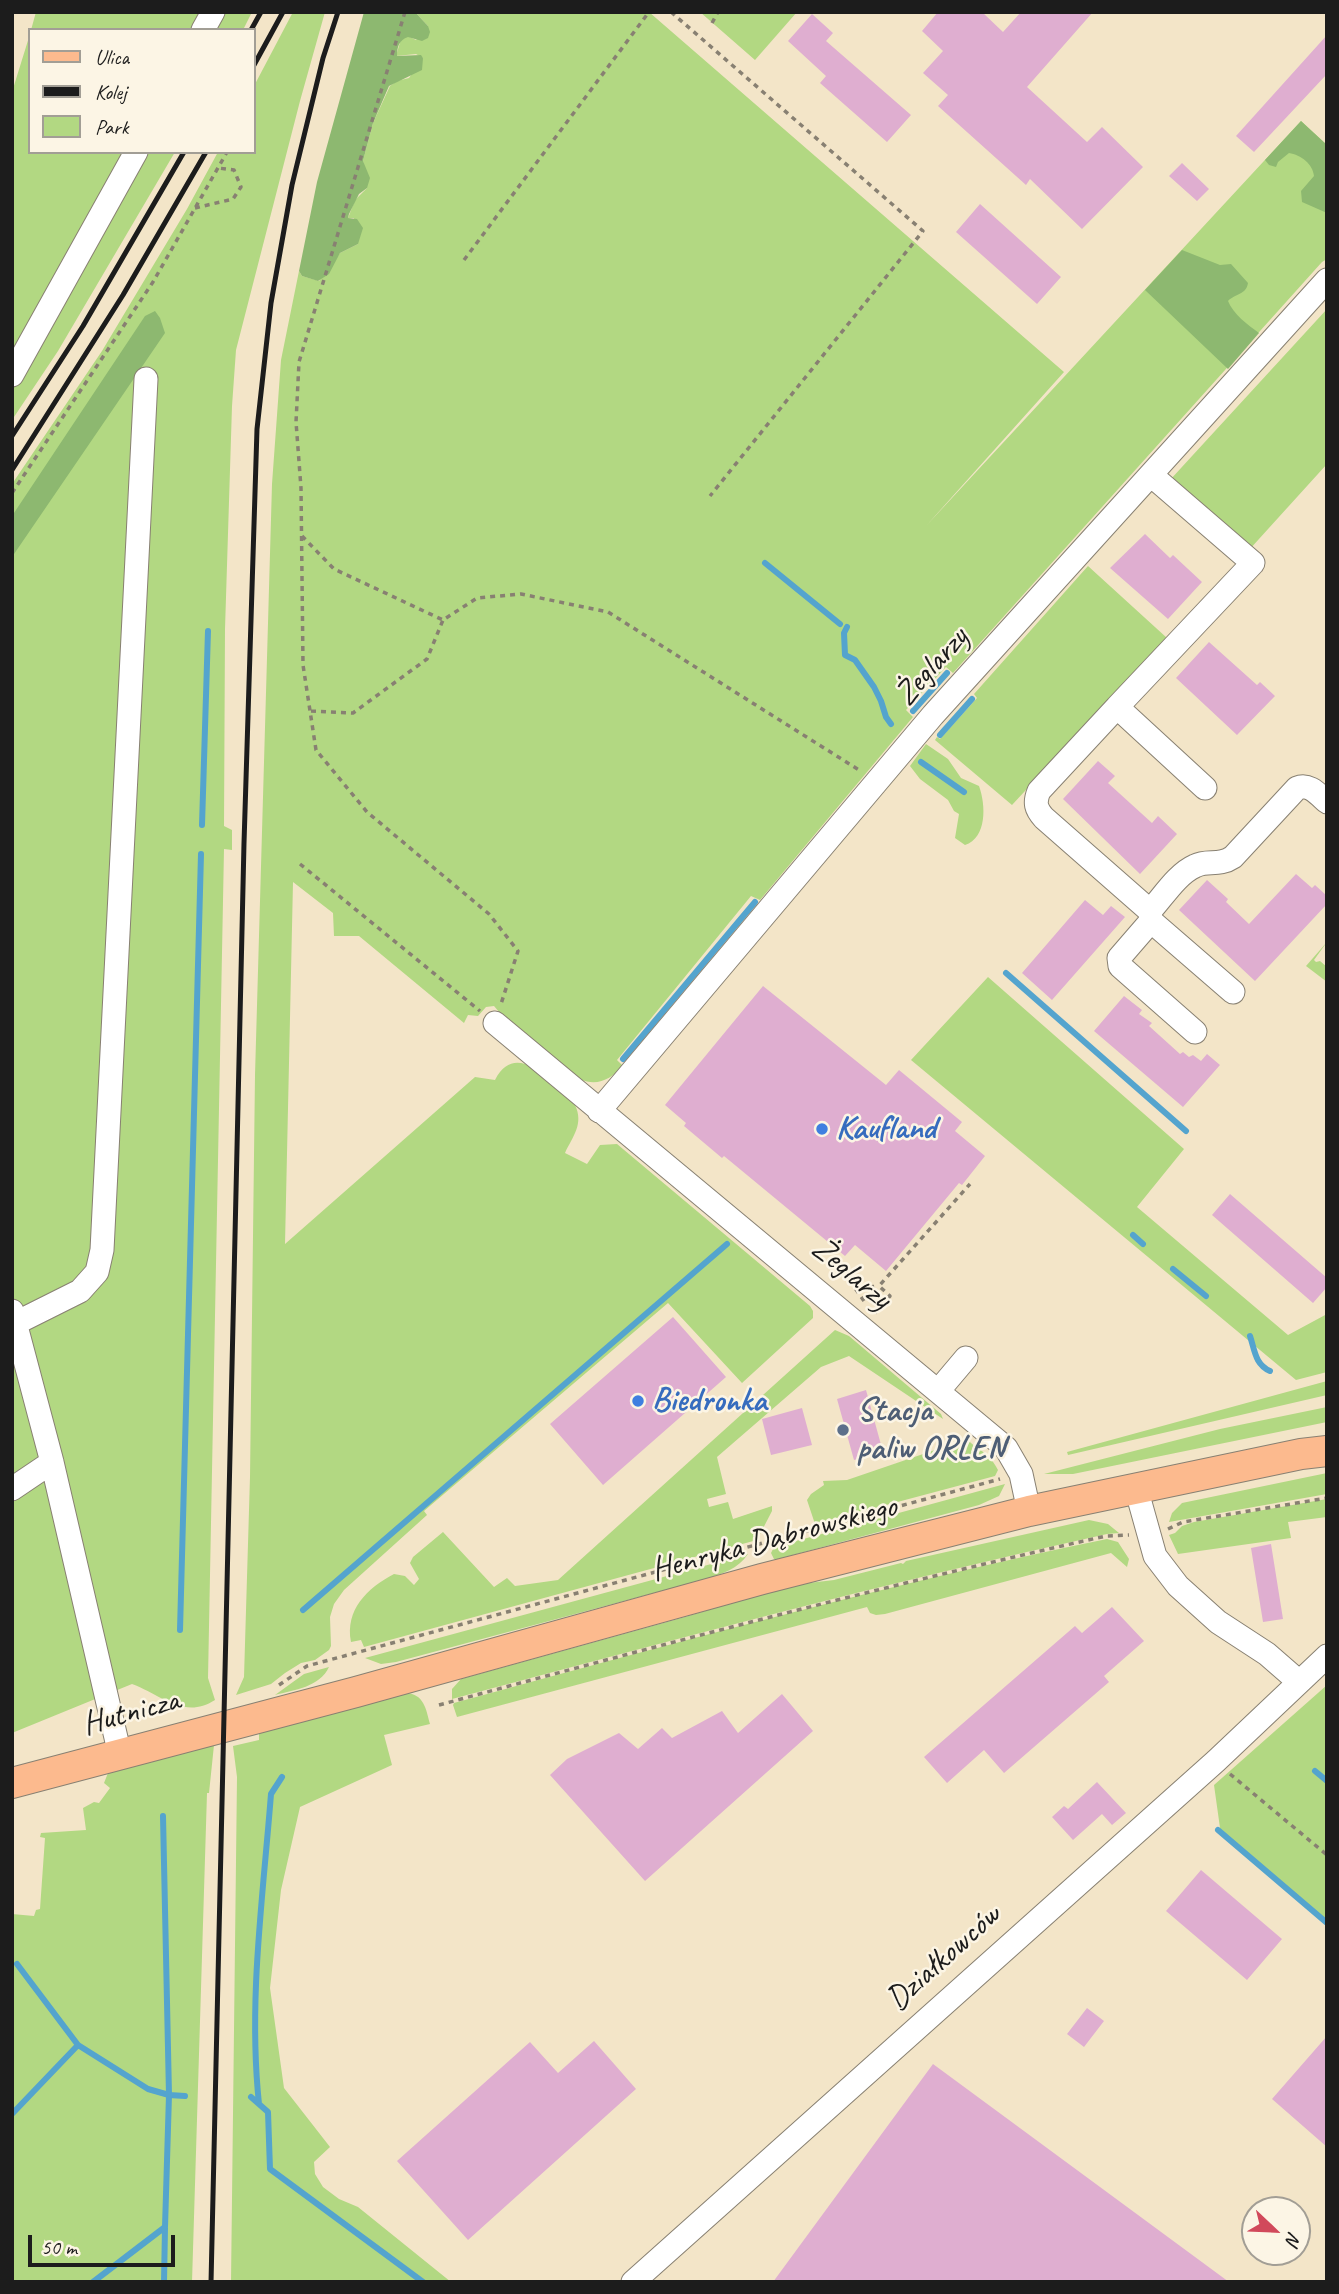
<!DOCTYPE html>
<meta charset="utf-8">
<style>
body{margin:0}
#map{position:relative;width:1339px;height:2294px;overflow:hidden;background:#f3e5c8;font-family:Caveat,sans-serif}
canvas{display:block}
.frame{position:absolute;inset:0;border:14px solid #1c1c1c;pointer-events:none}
.legend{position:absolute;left:28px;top:28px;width:228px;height:126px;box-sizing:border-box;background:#fcf5e5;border:2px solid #a29e95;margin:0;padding:9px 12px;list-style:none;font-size:21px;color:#1c1c1c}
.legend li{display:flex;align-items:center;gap:14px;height:35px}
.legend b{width:35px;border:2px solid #a29e95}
.north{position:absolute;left:1241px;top:2196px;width:70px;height:70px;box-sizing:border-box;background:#fcf5e5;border:2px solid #a29e95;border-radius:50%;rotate:113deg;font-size:19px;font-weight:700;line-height:28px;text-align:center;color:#1c1c1c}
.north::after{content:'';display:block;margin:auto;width:24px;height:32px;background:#d1495b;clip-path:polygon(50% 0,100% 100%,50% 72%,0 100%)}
.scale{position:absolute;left:28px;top:2235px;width:147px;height:32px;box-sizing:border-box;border:4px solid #1c1c1c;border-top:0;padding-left:9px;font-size:21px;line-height:24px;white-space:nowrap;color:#1c1c1c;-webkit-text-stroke:5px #fcf5e5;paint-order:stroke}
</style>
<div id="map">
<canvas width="1339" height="2294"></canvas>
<div class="frame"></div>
<ul class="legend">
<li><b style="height:9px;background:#fcba8e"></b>Ulica</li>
<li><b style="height:9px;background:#1c1c1c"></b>Kolej</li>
<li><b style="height:19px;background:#b2d882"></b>Park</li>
</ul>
<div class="north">N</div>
<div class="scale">50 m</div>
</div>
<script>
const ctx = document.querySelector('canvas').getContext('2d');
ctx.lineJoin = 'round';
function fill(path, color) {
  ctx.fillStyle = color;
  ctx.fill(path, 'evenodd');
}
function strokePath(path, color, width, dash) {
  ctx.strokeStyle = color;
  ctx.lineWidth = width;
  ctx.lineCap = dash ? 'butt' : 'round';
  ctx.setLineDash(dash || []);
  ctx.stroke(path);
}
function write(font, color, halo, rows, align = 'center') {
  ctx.font = font + ' Caveat,sans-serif';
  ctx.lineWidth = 5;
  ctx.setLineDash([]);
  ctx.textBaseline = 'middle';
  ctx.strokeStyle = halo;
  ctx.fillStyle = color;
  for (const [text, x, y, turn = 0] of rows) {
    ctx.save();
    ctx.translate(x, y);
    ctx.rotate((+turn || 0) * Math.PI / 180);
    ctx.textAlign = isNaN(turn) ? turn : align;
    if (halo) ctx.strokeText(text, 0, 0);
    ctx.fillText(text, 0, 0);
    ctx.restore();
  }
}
const green = new Path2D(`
 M36,12h170l-10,18h-165z
 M222,12h30l-9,18h-30z
 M293,12h32l-25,89 -64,249 -4,56 -7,223 -1,197 8,4v20l-8,-1 -16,829 7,22c-31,20 -53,-5 -83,-16l-120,49v-1249l90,-133 85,-142 31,-57h36v-66z
 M415,12h234l415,360 -138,154 375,-405 26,24v114l-5,3 -369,411 -7,-6 -40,43 7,7 -153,183 -9,-4 -134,164 6,6c-12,13 -26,21 -43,13l-75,-60 -11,-13 -8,1 -8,9 -10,-1 -4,8 -105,-87h-25l-1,-23 -40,-31 -8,362 190,-167 20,3c22,-43 60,6 80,25 9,19 -2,31 -10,48l22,11 13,-19 17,-1 193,162 3,5v7l-71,65 -74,-80 -244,208 3,4 -83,75 -10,14 -4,13 1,29 -2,4 -14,10 -14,3 -16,10 -14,11 -35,11 8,-18 6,-200 5,-402 17,-591 9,-124 18,-89 3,5 17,5 21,-28 18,-9 -4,-26h-6l7,-18 12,-12 -4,-27 10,-38 17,-37 7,-5 12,-3 14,-20 -7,-4 -20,2 5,-17 7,-3 8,4 12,-14z
 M700,12h97l-42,48z
 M30,34v118h99l-117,211v-271z
 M146,152h29l-117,199 -46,69v-34l21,-28z
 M1327,309v155l-78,86 -79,-70z
 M1088,566l79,72 -155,167 -77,-65 2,-3 3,2 37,-41 -3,-4z
 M926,744l22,15 13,19 18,8c7,19 8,52 -14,59l-10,-7 4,-24 -5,-3 -6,-11 -28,-21 -10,-13z
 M1327,942l-13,18 2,2 4,-1 7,6v15l-21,-16z
 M988,977l196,172 -47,58 151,128 39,-21v58l-31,8 -385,-320z
 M835,1330l14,6 92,78 2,5 -94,-63 -28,11 -104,90 9,37 -19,5 2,8 19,-5 5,17 39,-13v5l-15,29 -393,107 -3,-7 -10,2c-6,-32 16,-54 43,-68l11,2 9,9 5,-6 -9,-16 3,-6 30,-25 51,55 13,-9 8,8 43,-6z
 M1327,1381v14l-259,60 -1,-3z
 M1327,1407v15l-254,52h-29l176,-45z
 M967,1439c13,14 20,10 31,31l-3,6 -180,48 -8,-24 4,-6 13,-9 -1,-4 24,-1z
 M1327,1473v21l-158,28 3,-9 10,-10z
 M1005,1484l-6,12 -20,9 -201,54h-4l-3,-6 3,-6z
 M1327,1499v18l-39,5 3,16 -113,16 -9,-19 6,-2 7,-7 12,-4z
 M1089,1520l19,4 11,9 -12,1c-220,48 -438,107 -655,165v-10l9,-10 224,-62 107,-32 42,-5 67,-17 2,1 3,-3z
 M1107,1539l11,3 11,17 -2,8 -16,-14 -226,61 -9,1 -6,-2 -3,-6 -410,110 -4,-12 1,-2c217,-59 434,-119 653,-164z
 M748,1554c-10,15 -26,20 -42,25l-310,83 -15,2 -16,-6z
 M329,1667c-9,20 -35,23 -54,28l29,-21z
 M1327,1685v239l-106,-89 -7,-50z
 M406,1693c18,1 20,16 24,31l-46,11 8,30 -92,42 -19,83 -11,98 14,100 46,59 -16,15 1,12 8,13 16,12 19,8 93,75h-220l6,-505 -4,-31 26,-6v-8z
 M214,1745l-5,48h-2l-15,489h-180v-368l22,2 2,-6 4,-1 5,-71 -5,-1 1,-4 45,-3 -3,-22 11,-6 5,1 11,-15 -6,-5 4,-10z`);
const forest = new Path2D(`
 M364,12h51l13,14 2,6 -2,6 -6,3 -14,-4c-9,3 -11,10 -11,19l24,-1 2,3 -1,12 -33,16 -16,37 -10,38 7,17 -3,10 -8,6 -10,20 -1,4 9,1 6,9 -5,16 -18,9 -11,21 -11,7 -16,-5 -3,-5 18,-89z
 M1301,121l26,24v68l-25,-11 -1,-11 13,-15c-1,-12 -13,-21 -25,-23l-11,9 -2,5 -7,-2 -4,-5z
 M1182,250l38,15 11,-1 17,19c-2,12 -12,10 -20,18 5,13 20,24 31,32l-31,36 -83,-79z
 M155,311l5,7 5,15 -153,224v-41l133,-200z`);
const stream = new Path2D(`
 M765,563l75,61
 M847,627l-3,6 1,22 10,5 19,27 7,14 5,16 5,7
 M913,711l34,-38
 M940,735l32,-36
 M921,762l43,30
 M202,825l6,-194
 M1006,973l180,158
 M623,1059l132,-157
 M1133,1235l10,9
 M1173,1269l33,27
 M1250,1336c5,15 5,28 20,35
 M303,1610l424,-366
 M180,1630l21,-776
 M1315,1771l12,10
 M163,1816l6,279 16,1
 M1218,1830l109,93
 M17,1964l61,81 70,44 21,6 -4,132 -72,55
 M251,2097l17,15 2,57 153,113
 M259,2104c-11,-103 4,-207 12,-310l11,-17
 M12,2114l66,-69
 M164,2282l1,-54`);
const building = new Path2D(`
 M938,12h44l21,20 18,-20h72l-66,75 60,55 15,-15 41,40 -61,62 -52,-50 -4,6 -88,-79 10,-11 -25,-22 20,-22 -21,-20z
 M812,14l21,19 -7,8 85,74 -24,27 -67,-59 6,-7 -38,-35z
 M1327,35v39l-73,78 -18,-16z
 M1182,163l27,26 -12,12 -28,-25z
 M980,204l81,73 -24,27 -81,-72z
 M1145,534l25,24 3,-3 29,27 -34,37 -58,-51z
 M1209,642l48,43 3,-3 15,14 -38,39 -61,-57z
 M1098,761l17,15 -7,7 44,40 6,-7 19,18 -37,40 -77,-75z
 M1296,874l16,14 3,-3 12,11v8l-72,77 -76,-71 28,-30 21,19 -2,3 23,22z
 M1085,900l18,15 8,-9 14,11 -73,83 -30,-27z
 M763,986l123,99 13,-15 63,52 -7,9 30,25 -23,29 -3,-2 -73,88 -31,-26 -10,11 -121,-100 -2,2 -38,-32 2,-3 -21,-18z
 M1124,996l18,14 -3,4 13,9 -3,3 31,28 3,-2 6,5 4,-2 8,6 6,-7 13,11 -37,42 -89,-76z
 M1230,1194l97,84v9l-14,16 -101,-88z
 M673,1317l53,60 -123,108 -53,-61z
 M866,1390l17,62 -29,8 -17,-61z
 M802,1408l10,37 -41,10 -9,-36z
 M1271,1544l12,75 -20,3 -12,-74z
 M1112,1607l32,34 -40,35 5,6 -105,91 -20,-23 -37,33 -23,-26 151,-131 7,7z
 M782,1694l31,37 -168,150 -95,-106 17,-16 52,-26 19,16 24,-21 10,10 50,-27 16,22z
 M1097,1782l29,31 -14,12 -10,-11 -29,26 -21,-23 12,-11 4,3z
 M1201,1870l81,69 -35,41 -81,-69z
 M1087,2008l17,13 -20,26 -17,-13z
 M1327,2036v111l-55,-48z
 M594,2041l42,48 -168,151 -71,-79 133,-119 28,31z
 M933,2064l296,218h-456z`);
const path = new Path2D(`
 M405,12l-106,350 -3,60 5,66 2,177 13,85 51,62 122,102 29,37 -17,53
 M671,12l252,219 -213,265
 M712,23l6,-11
 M195,208l38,-9 8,-12 -7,-17 -16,-2
 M464,260l185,-248
 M12,493l141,-211 74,-130
 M302,536l32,33 109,51 34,-22 44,-4 87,18 251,158
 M311,711l42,2 74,-54 16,-39
 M300,864l180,147
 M864,1301l-9,-13 24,-2
 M875,1313l15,-17 -11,-10 91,-102
 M1168,1529l15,-7 144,-24
 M279,1685l28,-19 693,-187
 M439,1705c221,-60 443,-119 667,-169l23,-1
 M1230,1774l97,81`);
const minor = new Path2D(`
 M203,30l10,-18
 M12,375l124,-223
 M1151,475l102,88 -136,144 88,81
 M1117,707l-78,84c-5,12 -3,18 5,27l106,93
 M1151,921l-1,-10c13,-14 27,-37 45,-45 13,-7 23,1 38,-9l64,-69c12,-5 21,6 30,14
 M495,1023l511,425 15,26 8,37
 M1195,1032l-75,-66 -1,-8 32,-37 82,71
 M599,1111l334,-396 394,-435
 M12,1311l40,151 68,293
 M12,1325l68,-34 17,-19 5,-22 44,-871
 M939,1390l27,-32
 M1136,1488l19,68 23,30 40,36 49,32 31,27
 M12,1489l40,-27
 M633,2282l583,-521 111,-105`);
const major = new Path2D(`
 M12,1783l344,-91 406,-113 267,-68 272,-57 26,-3`);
const rail = new Path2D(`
 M251,30l10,-18
 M254,65l29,-53
 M12,436l71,-110 101,-174
 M12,470l111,-175 83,-143
 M211,2282l33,-1439 13,-414 14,-126 21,-118 31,-127 15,-46`);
const markers = [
 [822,1129,7,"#3f7fe0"],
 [638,1401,7,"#3f7fe0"],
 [843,1430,7,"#5c6f8a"]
];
const streetNames = [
 ["Żeglarzy",932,667,-48],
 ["Żeglarzy",851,1274,40],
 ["Henryka Dąbrowskiego",774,1539,-15],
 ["Hutnicza",131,1713,-15],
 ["Działkowców",944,1958,-42]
];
const shopNames = [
 ["Kaufland",836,1129],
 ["Biedronka",652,1401]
];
const serviceNames = [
 ["Stacja",857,1411],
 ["paliw ORLEN",857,1449]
];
fill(green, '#b2d882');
fill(forest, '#8db870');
strokePath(stream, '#54a4ce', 6);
fill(building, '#dfaed0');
strokePath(minor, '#888072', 25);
strokePath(major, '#888072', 32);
strokePath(path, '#888072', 3.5, [5, 5]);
strokePath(minor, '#fff', 23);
strokePath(major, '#fcba8e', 30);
strokePath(rail, '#1c1c1c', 5);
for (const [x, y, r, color] of markers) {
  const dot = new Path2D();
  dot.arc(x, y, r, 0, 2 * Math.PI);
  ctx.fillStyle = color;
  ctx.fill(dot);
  strokePath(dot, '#fcf5e5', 2.5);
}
write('33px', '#1c1c1c', '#fcf5e5', streetNames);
write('bold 33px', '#366cbe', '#fcf5e5', shopNames, 'left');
write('bold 33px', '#4e5e75', '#fcf5e5', serviceNames, 'left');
</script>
